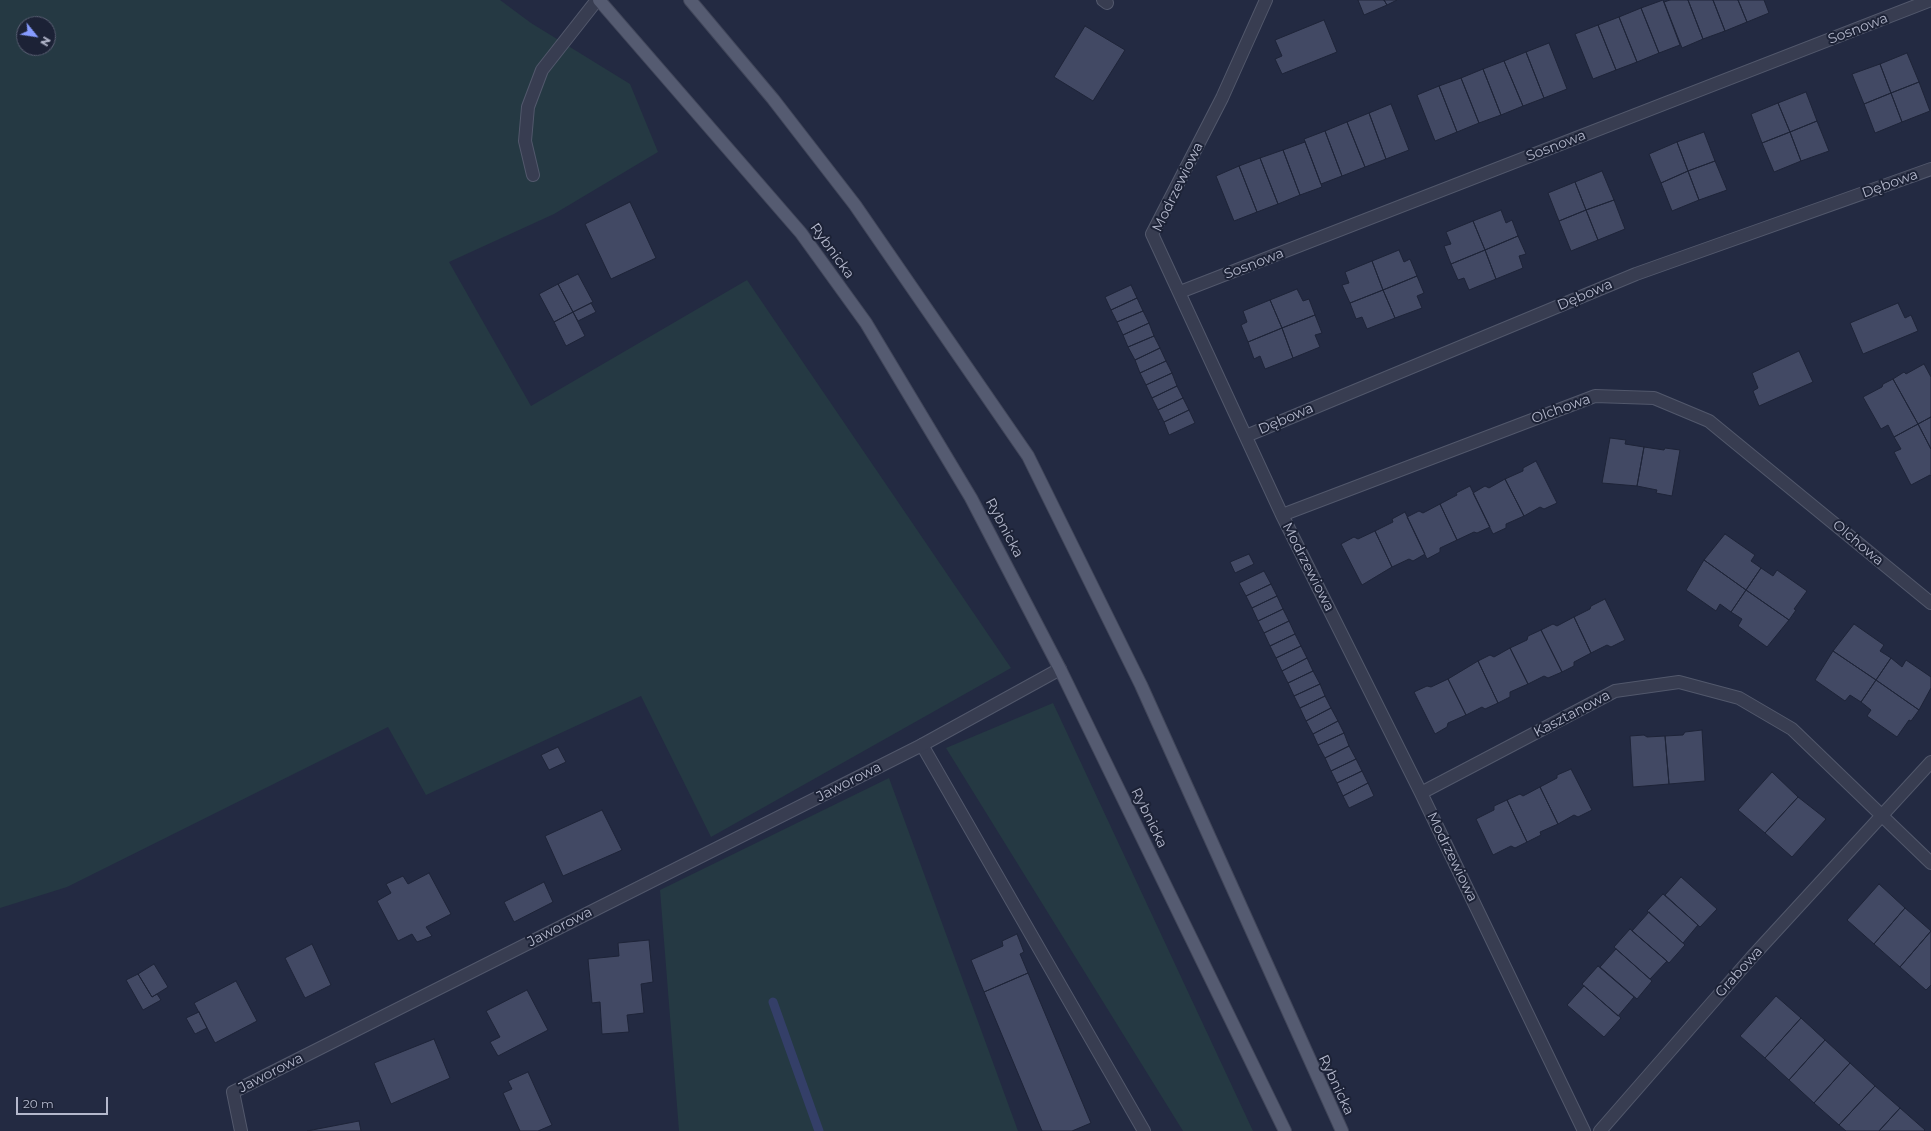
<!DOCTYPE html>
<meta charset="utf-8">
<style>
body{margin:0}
#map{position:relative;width:1931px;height:1131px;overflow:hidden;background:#232a42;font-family:Montserrat,sans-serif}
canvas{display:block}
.north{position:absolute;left:16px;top:16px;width:40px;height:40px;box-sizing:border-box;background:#1c2236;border:1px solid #595e72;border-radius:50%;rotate:120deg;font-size:11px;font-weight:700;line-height:16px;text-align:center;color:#b4b8cc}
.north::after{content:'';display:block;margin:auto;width:14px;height:18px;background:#869bff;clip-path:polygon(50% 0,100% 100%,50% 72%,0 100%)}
.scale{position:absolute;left:16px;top:1097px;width:92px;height:18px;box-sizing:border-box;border:2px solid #b4b8cc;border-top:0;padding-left:5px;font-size:12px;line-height:14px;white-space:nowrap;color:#b4b8cc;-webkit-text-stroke:3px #1c2236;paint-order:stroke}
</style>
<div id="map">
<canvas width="1931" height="1131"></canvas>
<div class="north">N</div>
<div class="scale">20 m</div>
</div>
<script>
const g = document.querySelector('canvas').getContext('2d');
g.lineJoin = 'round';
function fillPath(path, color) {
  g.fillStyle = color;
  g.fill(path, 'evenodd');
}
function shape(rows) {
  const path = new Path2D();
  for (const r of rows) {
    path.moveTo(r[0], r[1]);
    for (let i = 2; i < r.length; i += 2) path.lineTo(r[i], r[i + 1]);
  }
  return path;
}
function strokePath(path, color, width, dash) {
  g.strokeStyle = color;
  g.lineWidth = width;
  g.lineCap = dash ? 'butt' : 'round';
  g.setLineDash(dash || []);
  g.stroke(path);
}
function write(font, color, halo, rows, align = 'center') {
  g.font = font + ' Montserrat,sans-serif';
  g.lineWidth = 4;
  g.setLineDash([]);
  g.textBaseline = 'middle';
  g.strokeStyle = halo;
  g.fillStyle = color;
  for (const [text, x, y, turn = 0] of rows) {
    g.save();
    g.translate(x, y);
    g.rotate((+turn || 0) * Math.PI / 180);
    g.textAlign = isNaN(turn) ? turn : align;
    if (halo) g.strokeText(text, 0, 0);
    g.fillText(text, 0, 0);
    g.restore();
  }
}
fillPath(shape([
 [0,0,500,0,531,23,630,84,658,152,554,214,449,262,531,406,747,280,1011,668,711,837,641,696,426,795,388,727,67,887,0,908],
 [24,24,48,24,48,48,24,48],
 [1053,703,1253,1131,1183,1131,946,748],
 [889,778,1018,1131,679,1131,660,890]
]), '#253943');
strokePath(shape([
 [773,1002,819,1131]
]), '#343f68', 9);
const building = shape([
 [1358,0,1384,0,1387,5,1364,15,1358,0],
 [1384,0,1397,0,1387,5,1384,0],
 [1663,0,1680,45,1659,53,1641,8,1663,0],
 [1670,0,1688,0,1703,39,1682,48,1664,2,1670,0],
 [1688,0,1713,0,1725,31,1703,39,1688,0],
 [1713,0,1738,0,1747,22,1725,31,1713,0],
 [1738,0,1764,0,1769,13,1747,22,1738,0],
 [1641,8,1659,53,1637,62,1619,17,1641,8],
 [1619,17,1637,62,1616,70,1598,25,1619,17],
 [1324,20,1337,52,1282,74,1275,59,1282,56,1275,40,1324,20],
 [1598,25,1616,70,1593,79,1575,34,1598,25],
 [1085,26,1125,50,1093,101,1054,77,1085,26],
 [1549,43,1567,89,1544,98,1526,52,1549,43],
 [1526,52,1544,98,1523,106,1504,61,1526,52],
 [1907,53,1919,82,1891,93,1880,64,1907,53],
 [1504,61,1523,106,1501,115,1483,69,1504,61],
 [1880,64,1891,93,1864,104,1852,74,1880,64],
 [1483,69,1501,115,1479,123,1461,78,1483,69],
 [1461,78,1479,123,1457,132,1439,86,1461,78],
 [1919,82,1930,111,1902,122,1891,93,1919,82],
 [1439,86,1457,132,1435,141,1417,95,1439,86],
 [1806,92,1817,121,1790,132,1778,103,1806,92],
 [1891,93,1902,122,1875,133,1864,104,1891,93],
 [1778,103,1790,132,1762,143,1751,114,1778,103],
 [1391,104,1409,150,1386,159,1369,113,1391,104],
 [1369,113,1386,159,1365,167,1347,122,1369,113],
 [1817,121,1829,151,1801,161,1790,132,1817,121],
 [1347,122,1365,167,1342,176,1325,131,1347,122],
 [1325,131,1342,176,1321,184,1304,139,1325,131],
 [1704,132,1715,161,1688,171,1677,142,1704,132],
 [1790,132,1801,161,1774,172,1762,143,1790,132],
 [1305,142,1322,187,1300,195,1283,150,1305,142],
 [1677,142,1688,171,1661,183,1649,154,1677,142],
 [1283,150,1300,195,1278,204,1260,158,1283,150],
 [1260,158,1278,204,1257,212,1239,166,1260,158],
 [1715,161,1727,190,1699,200,1688,171,1715,161],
 [1239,166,1257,212,1234,221,1216,176,1239,166],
 [1602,171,1614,200,1586,210,1575,182,1602,171],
 [1688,171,1699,200,1672,211,1661,183,1688,171],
 [1575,182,1586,210,1559,221,1548,193,1575,182],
 [1614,200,1625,229,1598,240,1586,210,1614,200],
 [630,202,656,258,611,279,585,224,630,202],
 [1501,210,1506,223,1512,220,1518,236,1485,250,1473,221,1501,210],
 [1586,210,1598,240,1571,251,1559,221,1586,210],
 [1473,221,1485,250,1451,264,1444,246,1451,244,1446,232,1473,221],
 [1518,236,1526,254,1519,256,1523,268,1496,279,1485,250,1518,236],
 [1399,250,1404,262,1410,259,1417,276,1383,290,1372,261,1399,250],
 [1485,250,1496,279,1469,290,1464,278,1458,280,1451,264,1485,250],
 [1372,261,1383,290,1350,303,1342,285,1349,283,1345,272,1372,261],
 [578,274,593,302,573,312,558,284,578,274],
 [1417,276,1424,293,1417,296,1422,308,1395,318,1383,290,1417,276],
 [558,284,573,312,554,322,539,294,558,284],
 [1131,285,1137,298,1111,310,1105,297,1131,285],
 [1297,289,1303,301,1309,299,1315,315,1282,328,1270,300,1297,289],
 [1383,290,1395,318,1367,329,1362,317,1356,319,1350,303,1383,290],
 [1137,298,1143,311,1117,322,1111,310,1137,298],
 [1270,300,1282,328,1248,342,1241,325,1247,322,1243,311,1270,300],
 [591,303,596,312,578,321,573,312,591,303],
 [1898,303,1905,318,1911,315,1918,331,1863,354,1850,323,1898,303],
 [1143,311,1149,323,1123,335,1117,322,1143,311],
 [573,312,585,336,566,346,554,322,573,312],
 [1315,315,1322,333,1315,335,1320,347,1293,358,1282,328,1315,315],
 [1149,323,1154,336,1128,347,1123,335,1149,323],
 [1282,328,1293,358,1265,369,1260,356,1254,359,1248,342,1282,328],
 [1154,336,1160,348,1135,360,1128,347,1154,336],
 [1160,348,1166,361,1140,373,1135,360,1160,348],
 [1799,351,1813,382,1759,406,1753,391,1758,388,1752,373,1799,351],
 [1166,361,1172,373,1146,385,1140,373,1166,361],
 [1924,364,1931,377,1931,417,1918,424,1893,379,1904,372,1906,374,1924,364],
 [1172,373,1177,386,1152,398,1146,385,1172,373],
 [1893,379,1918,424,1894,437,1888,425,1881,429,1863,397,1882,387,1883,384,1893,379],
 [1177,386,1183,398,1158,410,1152,398,1177,386],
 [1183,398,1189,410,1164,422,1158,410,1183,398],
 [1189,410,1195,423,1169,435,1164,422,1189,410],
 [1931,417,1931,449,1918,424,1931,417],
 [1918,424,1931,449,1931,476,1930,475,1911,485,1894,452,1901,449,1894,437,1918,424],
 [1610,438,1626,440,1625,444,1644,447,1637,486,1602,483,1610,438],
 [1644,447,1664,450,1665,448,1680,450,1672,496,1656,493,1657,490,1637,486,1644,447],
 [1536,461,1557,503,1544,509,1540,507,1524,516,1505,479,1523,471,1523,468,1536,461],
 [1505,479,1524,516,1506,524,1506,528,1493,534,1473,493,1485,486,1489,488,1505,479],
 [1470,486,1490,527,1477,533,1474,532,1457,540,1440,504,1457,495,1456,493,1470,486],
 [1440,504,1457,540,1440,548,1440,552,1427,559,1407,517,1419,511,1423,513,1440,504],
 [1405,512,1425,554,1413,561,1409,559,1392,567,1375,531,1393,522,1392,519,1405,512],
 [1375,531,1392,567,1362,585,1341,544,1354,537,1358,539,1375,531],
 [1725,534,1755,555,1751,561,1761,568,1746,590,1704,560,1725,534],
 [1249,554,1254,564,1235,573,1230,562,1249,554],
 [1704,560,1746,590,1731,612,1720,604,1716,611,1686,590,1704,560],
 [1761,568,1773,576,1777,570,1807,591,1794,609,1796,610,1789,620,1746,590,1761,568],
 [1264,571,1271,584,1246,596,1239,583,1264,571],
 [1271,584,1277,596,1252,608,1246,596,1271,584],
 [1746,590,1789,620,1767,647,1738,626,1742,619,1731,612,1746,590],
 [1277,596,1283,609,1258,621,1252,608,1277,596],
 [1605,599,1625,640,1611,647,1607,645,1591,653,1574,617,1590,609,1591,606,1605,599],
 [1283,609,1289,621,1264,633,1258,621,1283,609],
 [1574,617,1591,653,1574,662,1574,666,1562,672,1541,630,1553,624,1557,626,1574,617],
 [1289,621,1295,634,1270,646,1264,633,1289,621],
 [1854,624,1884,645,1880,651,1891,658,1876,680,1833,651,1854,624],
 [1541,630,1562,672,1548,678,1544,676,1528,684,1510,648,1527,640,1528,636,1541,630],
 [1295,634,1301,646,1276,658,1270,646,1295,634],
 [1301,646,1307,658,1282,671,1276,658,1301,646],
 [1510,648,1528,684,1510,692,1510,697,1498,703,1478,661,1490,655,1494,657,1510,648],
 [1833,651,1876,680,1861,702,1850,695,1845,701,1815,680,1833,651],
 [1307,658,1313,671,1288,683,1282,671,1307,658],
 [1891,658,1902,667,1906,660,1931,677,1931,688,1919,710,1876,680,1891,658],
 [1478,661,1498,703,1485,709,1482,707,1466,715,1448,679,1478,661],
 [1313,671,1320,684,1294,696,1288,683,1313,671],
 [1448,679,1466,715,1448,723,1447,727,1435,734,1414,692,1427,686,1431,687,1448,679],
 [1876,680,1919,710,1911,721,1909,720,1897,737,1867,716,1871,710,1861,702,1876,680],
 [1320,684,1325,696,1300,708,1294,696,1320,684],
 [1325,696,1331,708,1306,721,1300,708,1325,696],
 [1331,708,1338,721,1313,734,1306,721,1331,708],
 [1338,721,1344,733,1318,745,1313,734,1338,721],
 [1702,730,1705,781,1669,784,1665,736,1683,735,1685,732,1702,730],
 [1344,733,1349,746,1325,758,1318,745,1344,733],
 [1644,735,1647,737,1665,736,1669,784,1633,787,1630,736,1644,735],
 [1349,746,1356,759,1331,771,1325,758,1349,746],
 [558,747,566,762,549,770,541,755,558,747],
 [1356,759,1362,771,1337,783,1331,771,1356,759],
 [1571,769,1592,810,1578,817,1574,815,1558,824,1540,787,1557,778,1557,775,1571,769],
 [1362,771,1368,783,1343,796,1337,783,1362,771],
 [1772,772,1798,797,1765,833,1738,810,1772,772],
 [1368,783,1374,796,1349,808,1343,796,1368,783],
 [1540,787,1558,824,1540,832,1541,835,1527,842,1507,800,1520,794,1523,796,1540,787],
 [1798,797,1826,819,1792,857,1765,833,1798,797],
 [1507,800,1527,842,1515,848,1511,846,1493,855,1476,819,1494,810,1494,806,1507,800],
 [602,810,622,850,563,876,545,836,602,810],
 [429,873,451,914,426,927,432,936,417,942,412,934,398,941,377,901,391,893,386,884,403,876,408,884,429,873],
 [1681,877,1717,909,1700,927,1665,895,1681,877],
 [544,882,553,902,514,922,504,902,544,882],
 [1879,884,1905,908,1874,944,1847,920,1879,884],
 [1663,894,1698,925,1683,943,1647,911,1663,894],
 [1905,908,1931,931,1900,967,1874,944,1905,908],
 [1649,912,1685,945,1669,963,1632,931,1649,912],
 [1630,929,1667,961,1650,979,1614,947,1630,929],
 [1931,931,1931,985,1926,990,1900,967,1931,931],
 [1017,934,1024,952,1020,954,1028,973,984,992,971,960,1003,946,1002,941,1017,934],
 [649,940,653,982,641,984,644,1013,627,1015,629,1032,602,1034,600,1002,592,1003,588,959,619,956,618,943,649,940],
 [312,944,331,985,305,998,285,958,312,944],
 [1616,949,1652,981,1637,999,1600,967,1616,949],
 [154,964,168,987,152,997,138,974,154,964],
 [1598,966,1634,997,1618,1016,1582,984,1598,966],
 [1028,973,1091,1123,1072,1131,1042,1131,984,992,1028,973],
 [138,974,152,997,157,994,161,1000,143,1010,126,980,138,974],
 [236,981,257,1021,215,1043,194,1003,236,981],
 [1584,986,1621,1018,1604,1037,1567,1005,1584,986],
 [527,990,548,1030,498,1056,490,1042,500,1037,486,1011,527,990],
 [1776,996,1801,1018,1765,1058,1740,1036,1776,996],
 [199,1012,207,1028,195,1034,186,1018,199,1012],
 [1801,1018,1825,1040,1789,1080,1765,1058,1801,1018],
 [434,1039,450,1078,391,1104,374,1063,434,1039],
 [1825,1040,1850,1063,1814,1103,1789,1080,1825,1040],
 [1850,1063,1875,1086,1839,1125,1814,1103,1850,1063],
 [528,1072,552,1125,538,1131,520,1131,503,1093,512,1089,508,1081,528,1072],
 [1875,1086,1900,1108,1879,1131,1846,1131,1839,1125,1875,1086],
 [1900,1108,1925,1130,1924,1131,1879,1131,1900,1108],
 [359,1121,361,1131,307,1131,359,1121]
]);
fillPath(building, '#424964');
strokePath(building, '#1e2438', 1);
const service = shape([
 [533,175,525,141,528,107,542,70,597,0],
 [922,745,1144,1131]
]);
const minor = shape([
 [1103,0,1107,3],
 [1266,0,1222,98,1152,234,1282,515,1421,793,1584,1131],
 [1180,292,1931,0],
 [1246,436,1636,274,1931,169],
 [1282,515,1595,396,1654,398,1709,421,1931,603],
 [1421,793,1615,691,1679,682,1739,698,1792,729,1931,863],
 [241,1131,233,1092,922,745,1060,669],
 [1600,1131,1751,958,1931,762]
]);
const primary = shape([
 [599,0,801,233,866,323,971,498,1060,669,1285,1131],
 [690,0,773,99,855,205,1028,456,1141,685,1342,1131]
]);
strokePath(service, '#52586c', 14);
strokePath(minor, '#52586c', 14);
strokePath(primary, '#41465a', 14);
strokePath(service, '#383d51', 12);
strokePath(minor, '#383d51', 12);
strokePath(primary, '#555b71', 12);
write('14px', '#b4b8cc', '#1c2236', [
 ["Sosnowa",1858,29,-21],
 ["Sosnowa",1556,146,-21],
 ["Dębowa",1890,184,-20],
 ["Modrzewiowa",1178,187,-64],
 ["Rybnicka",832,251,54],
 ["Sosnowa",1254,264,-21],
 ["Dębowa",1585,295,-23],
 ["Olchowa",1561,409,-20],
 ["Dębowa",1286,419,-23],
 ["Rybnicka",1004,528,62],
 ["Olchowa",1858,543,40],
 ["Modrzewiowa",1308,567,63],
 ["Kasztanowa",1572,714,-28],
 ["Jaworowa",849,782,-27],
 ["Rybnicka",1149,818,64],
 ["Modrzewiowa",1452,857,64],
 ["Jaworowa",560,927,-27],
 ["Grabowa",1739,972,-48],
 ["Jaworowa",271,1073,-27],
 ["Rybnicka",1336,1085,65]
]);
</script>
